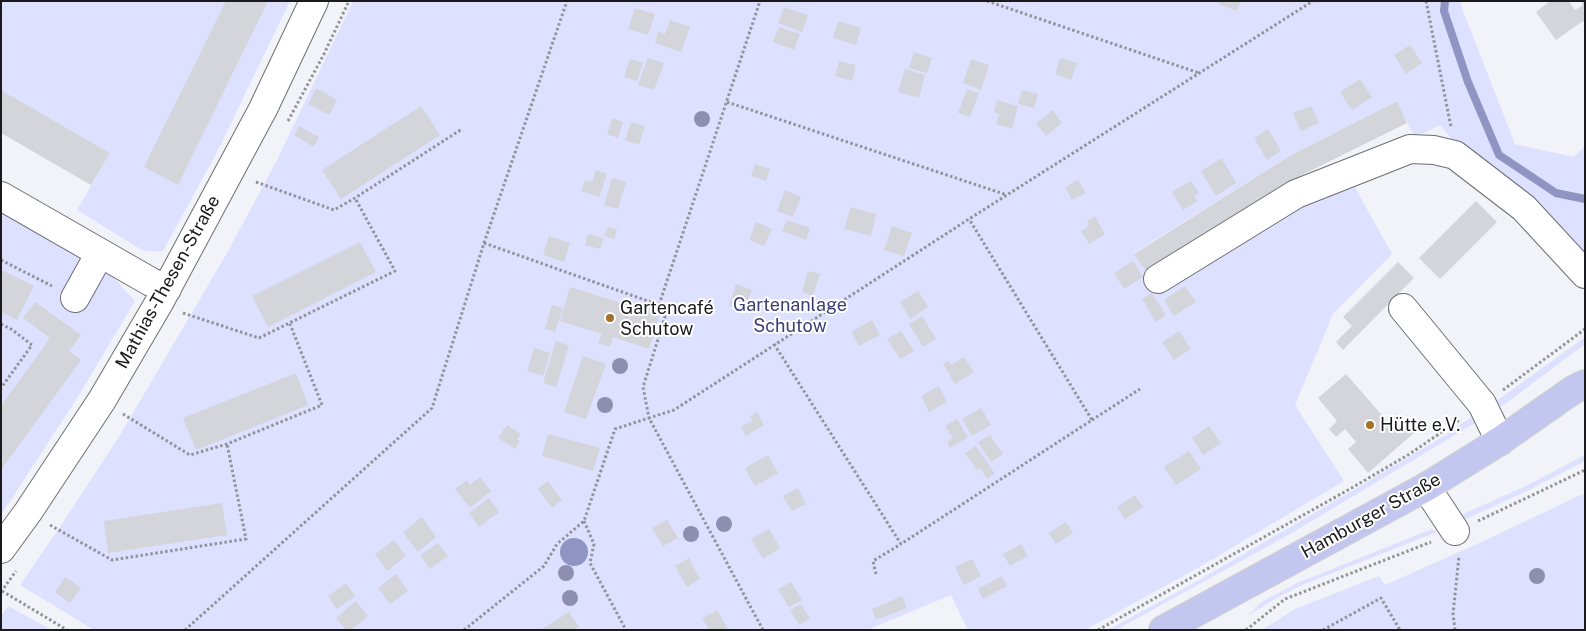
<!DOCTYPE html>
<meta charset="utf-8">
<style>
body{margin:0}
#map{position:relative;width:1586px;height:631px;overflow:hidden;background:#f2f3f8;font-family:"Public Sans",sans-serif}
canvas{display:block}
.frame{position:absolute;inset:0;border:2px solid #1a1a1c;pointer-events:none}
</style>
<div id="map">
<canvas width="1586" height="631"></canvas>
<div class="frame"></div>
</div>
<script>
const g = document.querySelector('canvas').getContext('2d');
g.lineJoin = 'round';
function fillPath(path, color) {
  g.fillStyle = color;
  g.fill(path, 'evenodd');
}
function shape(rows) {
  const path = new Path2D();
  for (const r of rows) {
    if (r.length === 3) {
      path.moveTo(r[0] + r[2], r[1]);
      path.arc(r[0], r[1], r[2], 0, 2 * Math.PI);
      continue;
    }
    path.moveTo(r[0], r[1]);
    for (let i = 2; i < r.length; i += 2) path.lineTo(r[i], r[i + 1]);
  }
  return path;
}
function strokePath(path, color, width, dash) {
  g.strokeStyle = color;
  g.lineWidth = width;
  g.lineCap = dash ? 'butt' : 'round';
  g.setLineDash(dash || []);
  g.stroke(path);
}
function write(font, color, halo, rows, align = 'center') {
  g.font = font + ' "Public Sans",sans-serif';
  g.lineWidth = 4;
  g.setLineDash([]);
  g.textBaseline = 'middle';
  g.strokeStyle = halo;
  g.fillStyle = color;
  for (const [text, x, y, turn = 0] of rows) {
    g.save();
    g.translate(x, y);
    g.rotate((+turn || 0) * Math.PI / 180);
    g.textAlign = isNaN(turn) ? turn : align;
    if (halo) g.strokeText(text, 0, 0);
    g.fillText(text, 0, 0);
    g.restore();
  }
}
fillPath(shape([
 [1,1,290,1,217,152,163,251,147,251,142,250,77,210,110,153,1,90],
 [353,1,1461,1,1461,6,1515,144,1574,157,1585,146,1585,268,1477,169,1440,125,1415,137,1396,101,1291,155,1134,253,1148,274,1300,201,1352,182,1392,254,1333,314,1295,405,1344,481,1196,569,1085,630,968,630,951,595,867,630,94,630,20,585,62,524,120,435,227,253,277,160],
 [1,213,110,274,135,301,79,395,1,515],
 [1585,337,1585,344,1517,395,1502,406,1491,405],
 [1480,411,1480,420,1292,533,1116,630,1108,630,1199,580,1352,491,1447,434],
 [1585,455,1585,461,1525,492,1459,522,1463,514,1524,487],
 [1585,493,1585,630,1262,630,1295,609,1379,576,1385,585,1475,545],
 [1432,529,1437,532,1300,586,1275,599,1246,617,1263,601,1297,583],
 [8,606,52,630,1,630,1,616]
]), '#dde0ff');
fillPath(shape([
 [574,552,14]
]), '#8f94c2');
strokePath(shape([
 [1445,1,1444,11,1468,82,1499,155,1556,193,1585,199]
]), '#8f94c2', 8);
fillPath(shape([
 [226,1,268,1,178,185,144,167],
 [1219,1,1241,1,1237,11,1218,4],
 [1550,1,1569,1,1575,10,1583,5,1581,1,1585,1,1585,23,1583,21,1556,40,1536,12],
 [784,7,808,15,802,32,778,23],
 [635,8,655,14,648,35,628,29],
 [670,20,690,27,681,52,655,43,658,31,665,34],
 [838,21,861,28,856,45,833,38],
 [779,27,800,34,794,50,773,42],
 [1410,45,1422,63,1406,74,1394,55],
 [914,52,932,58,927,73,909,68],
 [648,58,664,63,654,90,638,85],
 [1060,58,1077,63,1071,80,1055,74],
 [630,59,643,63,637,81,624,77],
 [971,59,989,65,981,90,963,83],
 [839,61,856,65,852,81,835,76],
 [905,69,925,75,919,98,898,92],
 [1360,79,1372,97,1352,110,1340,92],
 [316,88,337,100,329,115,308,104],
 [967,89,979,93,970,117,958,113],
 [1,90,110,153,91,185,1,133],
 [1022,90,1038,94,1034,108,1018,104],
 [997,100,1018,106,1012,129,996,124,999,114,994,112],
 [1397,101,1407,123,1298,177,1148,274,1134,254,1291,155],
 [421,106,440,135,341,199,322,170],
 [1311,106,1319,123,1301,131,1293,113],
 [1053,110,1062,123,1046,136,1036,123],
 [612,118,623,122,618,138,607,134],
 [631,122,645,126,639,145,625,140],
 [299,126,319,137,314,147,294,135],
 [1268,129,1281,151,1267,160,1254,138],
 [1222,158,1236,183,1216,196,1201,171],
 [755,164,770,169,766,181,751,176],
 [596,170,607,174,599,197,581,191,585,180,592,182],
 [612,178,626,182,618,209,604,205],
 [1078,180,1086,193,1072,200,1065,187],
 [1191,181,1199,193,1194,196,1198,201,1183,210,1172,192],
 [785,190,801,197,793,217,777,211],
 [1476,201,1497,222,1440,279,1419,258],
 [851,207,876,214,871,236,844,229],
 [1095,216,1105,234,1089,244,1081,231,1089,226,1087,221],
 [787,220,810,228,806,240,782,231],
 [756,222,772,229,764,246,749,240],
 [892,226,912,233,904,256,884,250],
 [608,227,617,230,614,239,604,236],
 [588,234,604,238,600,249,585,245],
 [549,236,570,243,564,262,543,255],
 [360,242,376,272,268,327,252,296],
 [1133,261,1143,277,1124,289,1114,273],
 [1398,262,1414,278,1343,350,1336,342,1352,326,1343,317],
 [1,270,34,286,17,320,1,312],
 [808,271,820,274,813,296,802,292],
 [736,284,752,290,744,311,729,306],
 [1185,286,1196,302,1174,316,1164,300],
 [570,287,660,315,649,349,613,337,610,347,598,343,602,334,560,321],
 [918,291,928,307,910,319,900,302],
 [1152,293,1166,315,1156,322,1142,299],
 [35,302,81,335,69,351,81,360,1,470,1,406,50,338,23,318],
 [552,305,563,308,555,332,545,329],
 [922,316,936,339,923,347,909,324],
 [872,320,880,335,859,346,851,332],
 [901,331,914,351,900,359,887,339],
 [1179,331,1191,349,1174,360,1162,342],
 [556,341,569,346,556,387,543,383],
 [534,348,550,353,543,376,527,371],
 [583,356,606,364,586,419,564,412],
 [964,357,974,372,955,384,943,364,948,361,951,365],
 [296,373,308,405,196,450,183,418],
 [1346,374,1388,422,1397,414,1414,433,1368,473,1348,449,1356,442,1345,429,1336,437,1329,429,1337,421,1318,398],
 [939,386,947,402,929,412,921,396],
 [981,408,991,425,972,436,962,419],
 [757,412,764,425,746,436,741,427,752,421,750,416],
 [957,419,968,437,950,448,947,442,953,438,945,426],
 [507,425,521,434,517,439,520,441,515,449,498,438],
 [1209,426,1221,443,1203,455,1192,438],
 [548,434,600,448,593,471,542,456],
 [990,435,1003,454,991,462,978,442],
 [976,446,995,474,987,479,980,468,977,470,965,453],
 [1189,451,1201,469,1176,485,1164,467],
 [768,455,778,473,755,486,745,468],
 [480,477,491,491,470,508,455,489,467,480,470,485],
 [548,481,562,500,552,508,538,489],
 [798,488,806,504,792,511,783,496],
 [1135,495,1143,507,1125,519,1117,507],
 [489,498,499,512,479,527,469,513],
 [222,503,227,535,108,553,104,521],
 [422,517,436,537,418,552,403,532],
 [667,520,678,538,663,546,652,528],
 [1066,522,1073,533,1056,544,1049,533],
 [769,529,780,548,763,559,751,539],
 [394,540,406,556,387,571,375,554],
 [438,543,448,556,430,569,420,555],
 [1021,544,1028,556,1010,566,1003,554],
 [689,558,700,579,687,587,675,566],
 [972,559,981,576,964,585,955,567],
 [396,574,408,591,390,604,378,588],
 [1002,576,1007,586,983,599,978,589],
 [65,577,81,588,70,603,55,592],
 [791,582,802,600,789,607,778,589],
 [346,583,355,596,337,609,328,596],
 [902,596,907,608,876,620,872,609],
 [356,601,368,616,351,630,346,630,336,618],
 [801,604,810,619,799,625,790,610],
 [717,610,728,630,709,630,702,618],
 [569,612,579,627,574,630,543,630,542,629]
]), '#d4d5da');
const minor = shape([
 [1,196,151,282,167,289],
 [1158,279,1296,194,1410,149,1434,150,1455,155,1524,208,1585,274],
 [75,298,100,253],
 [1403,308,1482,404,1500,441],
 [1426,487,1455,531],
 [1,549,28,512,102,400,160,301,263,109,314,1]
]);
const major = shape([
 [1163,630,1426,487,1500,441,1573,390,1585,384]
]);
strokePath(minor, '#6e6e73', 30);
strokePath(major, '#d1d1d2', 30);
strokePath(shape([
 [987,1,1199,73],
 [1426,1,1451,127],
 [727,102,1007,195],
 [288,121,324,54,349,1],
 [256,182,334,210,355,198,462,129],
 [484,243,659,305],
 [1,260,52,286],
 [183,313,259,338,395,271,355,198],
 [1,324,11,329,32,345,1,388],
 [774,344,901,544,1092,420,969,219],
 [1503,390,1585,329],
 [123,414,190,455,227,444,322,405,290,324],
 [1092,420,1140,389],
 [584,521,594,544,590,563,626,630],
 [1478,521,1585,470],
 [50,525,112,560,246,539,227,444],
 [876,574,873,561,901,544],
 [2,591,67,630],
 [1,592,16,571],
 [185,630,432,408,484,243,567,1],
 [464,630,544,566,557,544,584,521,615,429,649,418,643,387,665,317,659,305,760,1],
 [763,630,649,418,674,410,969,219,1313,1],
 [1098,630,1348,490,1408,455,1461,419],
 [1246,630,1285,599,1431,542],
 [1323,630,1381,598,1400,630],
 [1455,630,1453,614,1459,556]
]), '#929397', 3, [2.5, 2.5]);
strokePath(minor, '#fff', 28);
strokePath(major, '#c3c6ee', 28);
g.fillStyle = '#8e8eb1';
for (const [x, y] of [
 [702,119],
 [620,366],
 [605,405],
 [724,524],
 [691,534],
 [566,573],
 [1537,576],
 [570,598]
]) {
  g.beginPath();
  g.arc(x, y, 8, 0, 2 * Math.PI);
  g.fill();
}
for (const [x, y, r, color] of [
 [610,318,5,"#a5702a"],
 [1370,425,5,"#a5702a"]
]) {
  const dot = new Path2D();
  dot.arc(x, y, r, 0, 2 * Math.PI);
  g.fillStyle = color;
  g.fill(dot);
  strokePath(dot, '#fff', 2);
}
write('18px', '#1a1a1c', '#fff', [
 ["Mathias-Thesen-Straße",168,282,-61],
 ["Hamburger Straße",1371,516,-29]
]);
write('18px', '#3c3c77', '#fff', [
 ["Gartenanlage",790,305],
 ["Schutow",790,326]
]);
write('18px', '#1a1a1c', '#fff', [
 ["Gartencafé",620,308],
 ["Schutow",620,329],
 ["Hütte e.V.",1380,425]
], 'left');
</script>
